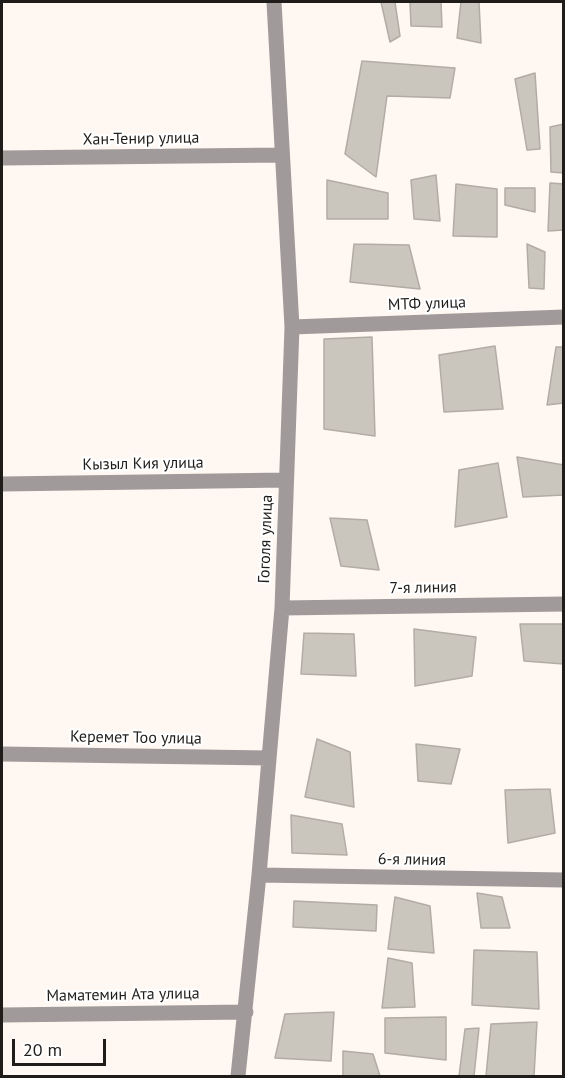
<!DOCTYPE html>
<meta charset="utf-8">
<style>
body{margin:0}
#map{position:relative;width:565px;height:1078px;overflow:hidden;background:#fef7f2;font-family:"PT Sans",sans-serif}
canvas{display:block}
.frame{position:absolute;inset:0;border:3px solid #1f1c1a;pointer-events:none}
.scale{position:absolute;left:12px;top:1039px;width:94px;height:27px;box-sizing:border-box;border:3px solid #1f1c1a;border-top:0;padding-left:8px;font-size:18px;line-height:21px;white-space:nowrap;color:#1f1c1a;-webkit-text-stroke:4px #fff;paint-order:stroke}
</style>
<div id="map">
<canvas width="565" height="1078"></canvas>
<div class="frame"></div>
<div class="scale">20 m</div>
</div>
<script>
const g = document.querySelector('canvas').getContext('2d');
g.lineJoin = 'round';
function fillPath(path, color) {
  g.fillStyle = color;
  g.fill(path, 'evenodd');
}
function shape(rows) {
  const path = new Path2D();
  for (const r of rows) {
    path.moveTo(r[0], r[1]);
    for (let i = 2; i < r.length; i += 2) path.lineTo(r[i], r[i + 1]);
  }
  return path;
}
function strokePath(path, color, width, dash) {
  g.strokeStyle = color;
  g.lineWidth = width;
  g.lineCap = dash ? 'butt' : 'round';
  g.setLineDash(dash || []);
  g.stroke(path);
}
function write(font, color, halo, rows, align = 'center') {
  g.font = font + ' "PT Sans",sans-serif';
  g.lineWidth = 4.5;
  g.setLineDash([]);
  g.textBaseline = 'middle';
  g.strokeStyle = halo;
  g.fillStyle = color;
  for (const [text, x, y, turn = 0] of rows) {
    g.save();
    g.translate(x, y);
    g.rotate((+turn || 0) * Math.PI / 180);
    g.textAlign = isNaN(turn) ? turn : align;
    if (halo) g.strokeText(text, 0, 0);
    g.fillText(text, 0, 0);
    g.restore();
  }
}
const building = shape([
 [381,2,395,2,400,36,390,42,381,2],
 [410,2,441,2,442,27,411,26,410,2],
 [461,2,479,2,481,43,457,38,461,2],
 [362,61,455,68,450,98,387,96,376,177,345,154,362,61],
 [535,73,540,149,527,150,515,79,535,73],
 [564,124,564,173,551,172,550,127,564,124],
 [436,175,440,221,414,219,411,180,436,175],
 [327,180,388,193,388,219,327,219,327,180],
 [550,183,564,184,564,230,548,231,550,183],
 [456,184,497,189,497,237,453,236,456,184],
 [505,188,535,188,535,212,505,205,505,188],
 [354,244,409,245,420,289,350,282,354,244],
 [527,244,545,252,544,289,529,288,527,244],
 [372,337,375,436,324,429,324,339,372,337],
 [495,346,503,409,444,412,439,355,495,346],
 [556,347,564,347,564,403,547,405,556,347],
 [517,457,564,465,564,495,523,497,517,457],
 [498,463,507,517,455,527,459,470,498,463],
 [330,518,367,520,379,570,341,566,330,518],
 [520,624,564,624,564,664,524,661,520,624],
 [414,629,476,637,472,676,415,686,414,629],
 [304,633,354,634,356,676,301,674,304,633],
 [317,739,350,752,354,807,305,797,317,739],
 [416,744,460,749,451,784,418,781,416,744],
 [550,789,555,833,508,843,505,790,550,789],
 [291,815,342,824,347,855,292,853,291,815],
 [477,893,502,897,510,928,481,928,477,893],
 [395,897,430,906,434,953,388,949,395,897],
 [294,901,377,905,376,931,293,927,294,901],
 [474,950,537,952,539,1009,472,1005,474,950],
 [388,958,412,963,415,1007,382,1008,388,958],
 [334,1012,331,1061,275,1058,285,1014,334,1012],
 [446,1017,446,1060,385,1053,385,1018,446,1017],
 [537,1022,534,1076,486,1076,491,1024,537,1022],
 [479,1028,474,1076,459,1076,465,1029,479,1028],
 [343,1051,373,1054,380,1076,343,1076,343,1051]
]);
fillPath(building, '#cac5bd');
strokePath(building, '#b1aca4', 1.5);
strokePath(shape([
 [2,158,281,155],
 [292,327,564,317],
 [2,484,286,480],
 [282,608,564,604],
 [2,754,269,758],
 [259,875,564,880],
 [2,1015,246,1012],
 [238,1076,259,875,282,608,292,327,274,2]
]), '#a09b9a', 15);
write('16px', '#1f1c1a', '#fff', [
 ["Хан-Тенир улица",141,139,-1],
 ["МТФ улица",427,304,-2],
 ["Кызыл Кия улица",143,464,-1],
 ["Гоголя улица",266,539,-88],
 ["7-я линия",423,588,-1],
 ["Керемет Тоо улица",136,738,1],
 ["6-я линия",412,860,1],
 ["Маматемин Ата улица",123,995,-1]
]);
</script>
